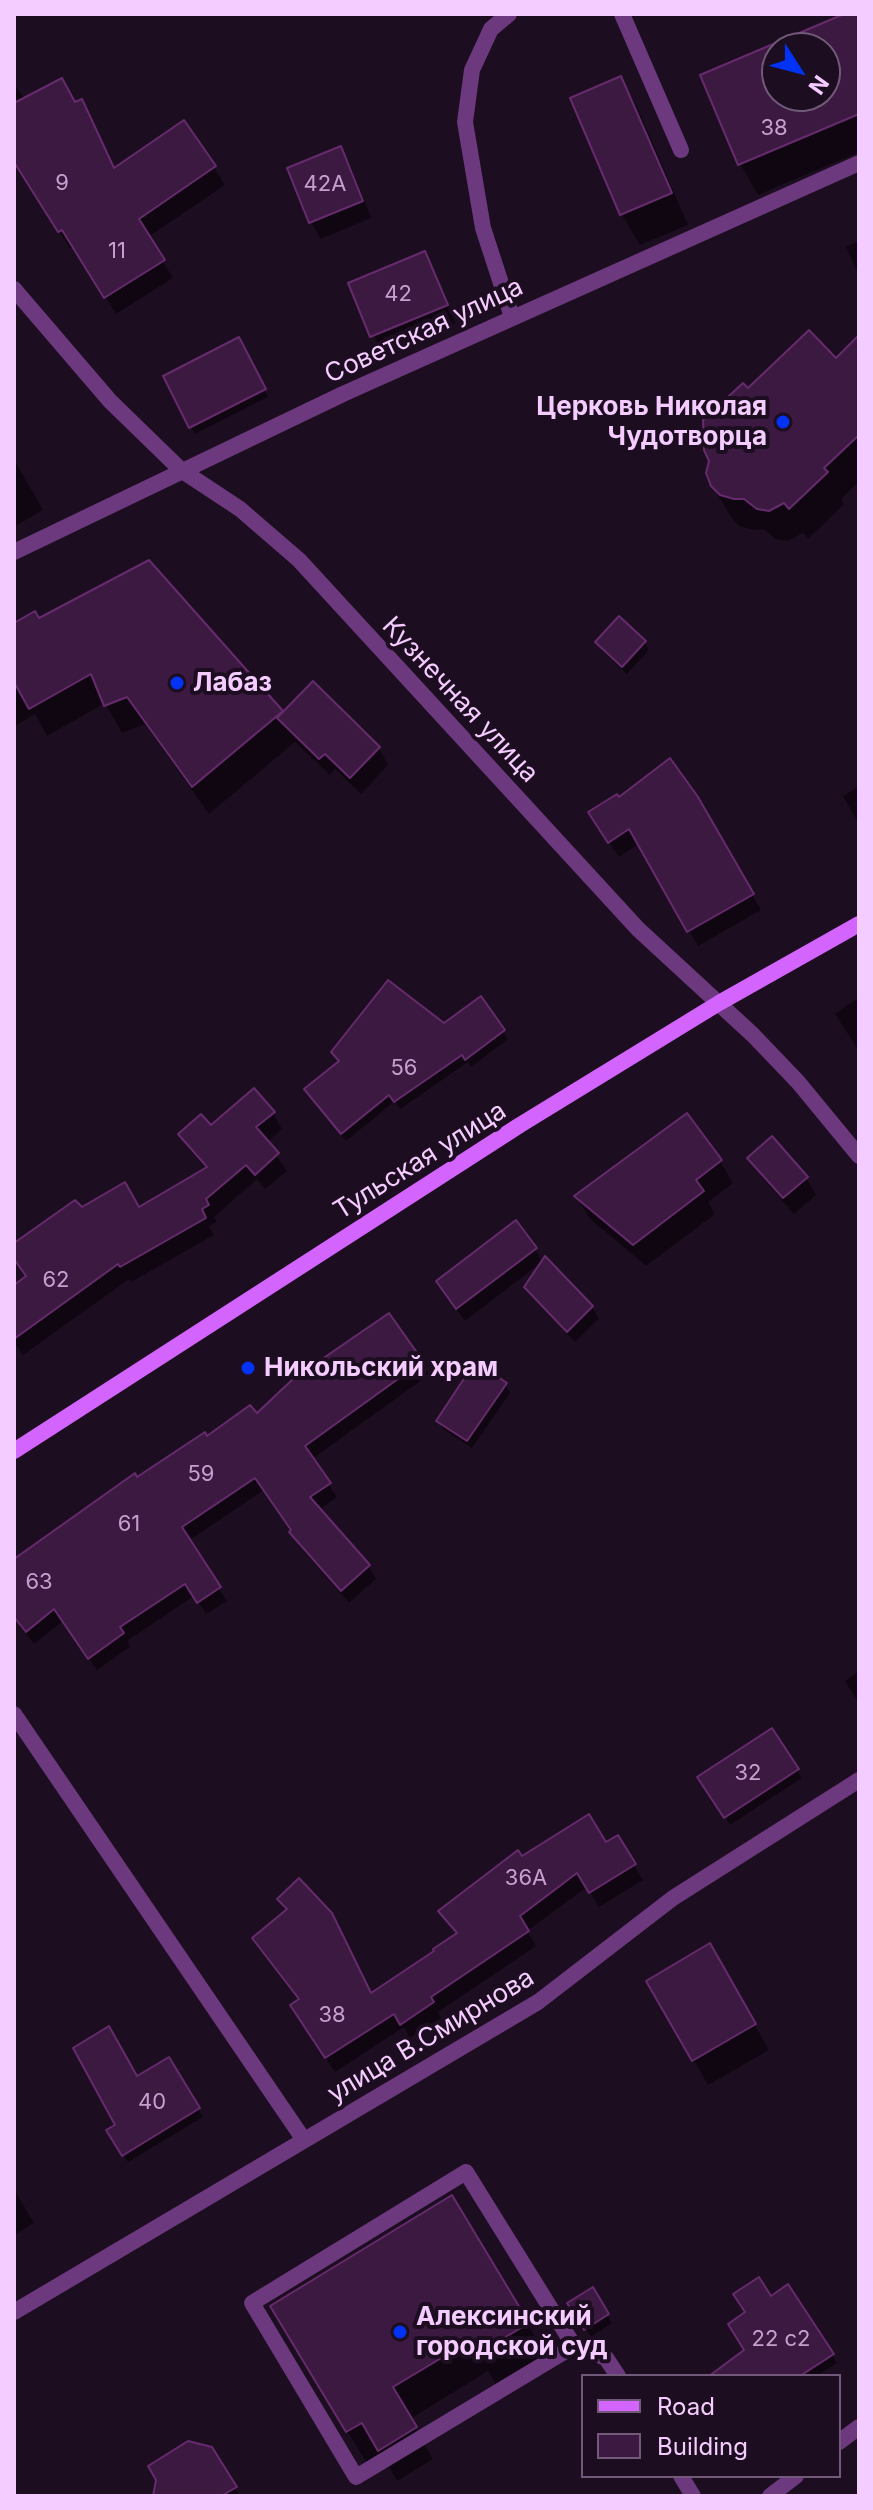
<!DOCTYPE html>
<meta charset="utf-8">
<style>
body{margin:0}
#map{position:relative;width:873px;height:2510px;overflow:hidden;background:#1d0d20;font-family:Inter,sans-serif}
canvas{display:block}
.frame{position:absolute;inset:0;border:16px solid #f5ccff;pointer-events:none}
.legend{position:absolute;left:581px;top:2374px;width:260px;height:104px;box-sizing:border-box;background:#1d0d20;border:2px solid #735979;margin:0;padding:10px 14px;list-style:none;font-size:24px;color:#f5ccff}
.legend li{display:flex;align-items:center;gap:16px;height:40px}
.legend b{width:40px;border:2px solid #735979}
.north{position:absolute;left:761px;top:32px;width:80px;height:80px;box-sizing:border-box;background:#1d0d20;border:2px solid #735979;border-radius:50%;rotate:126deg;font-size:22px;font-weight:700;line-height:32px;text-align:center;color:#f5ccff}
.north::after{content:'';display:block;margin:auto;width:28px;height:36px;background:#0233f4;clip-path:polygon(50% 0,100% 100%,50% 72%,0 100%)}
</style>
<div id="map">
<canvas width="873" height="2510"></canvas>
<div class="frame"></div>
<ul class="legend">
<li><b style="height:10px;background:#d364fe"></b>Road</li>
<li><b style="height:22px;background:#3c1940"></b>Building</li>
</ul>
<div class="north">N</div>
</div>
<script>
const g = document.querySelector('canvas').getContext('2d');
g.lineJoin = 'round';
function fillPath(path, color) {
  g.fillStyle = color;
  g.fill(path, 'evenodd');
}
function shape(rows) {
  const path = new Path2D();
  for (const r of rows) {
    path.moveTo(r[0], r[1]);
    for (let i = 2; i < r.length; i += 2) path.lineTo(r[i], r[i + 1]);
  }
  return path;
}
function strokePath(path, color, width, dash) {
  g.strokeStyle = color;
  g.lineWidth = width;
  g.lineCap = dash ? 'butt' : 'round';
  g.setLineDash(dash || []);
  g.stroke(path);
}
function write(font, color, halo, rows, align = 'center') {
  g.font = font + ' Inter,sans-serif';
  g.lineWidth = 8;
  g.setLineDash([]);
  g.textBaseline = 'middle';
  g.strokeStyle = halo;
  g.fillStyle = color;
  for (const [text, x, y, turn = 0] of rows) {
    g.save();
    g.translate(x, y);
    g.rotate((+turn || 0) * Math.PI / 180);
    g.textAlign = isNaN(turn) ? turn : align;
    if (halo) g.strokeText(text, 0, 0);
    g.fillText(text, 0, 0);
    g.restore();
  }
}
fillPath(shape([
 [849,14,859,14,859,152,758,195,740,164,702,76],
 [777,48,825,48,825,96,777,96],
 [620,78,638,109,688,225,640,245,622,215,573,99],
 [14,84,25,100,75,104,91,119,115,170,184,122,225,185,148,237,173,278,116,314,74,247,70,249,14,159],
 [340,148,350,165,371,218,321,239,311,222],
 [859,241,859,276,846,247],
 [424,253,456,323,382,353,351,284],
 [238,339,268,397,195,434,191,427],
 [859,345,859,482,841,499,844,504,808,539,803,533,787,541,776,539,763,529,753,530,739,526,731,517,712,485,748,390,836,360],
 [14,459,43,510,14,527],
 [38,621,283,715,379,748,388,765,361,794,335,769,330,775,295,742,209,814,145,724,122,733,105,703,47,736,35,714,14,727,14,625],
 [597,642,644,642,649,650,627,674,602,651],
 [859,786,859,824,843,796],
 [697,798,761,910,698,946,639,844,619,857,600,829,618,799],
 [859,997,859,1051,835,1014],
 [480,999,508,1039,471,1067,468,1062,400,1109,395,1101,346,1141,312,1098,340,1063,334,1053,443,1026],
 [273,1113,282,1129,267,1142,287,1171,265,1189,257,1179,214,1217,217,1222,209,1226,214,1235,131,1282,129,1279,23,1355,14,1342,14,1288,28,1278,14,1258,14,1245,81,1210,138,1209,207,1170,190,1150,180,1134],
 [750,1158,806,1178,816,1195,794,1214,760,1175],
 [720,1161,733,1183,708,1202,715,1214,646,1266,589,1218,577,1197],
 [535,1249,542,1262,465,1321,446,1295],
 [545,1260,592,1307,599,1319,575,1342,534,1299,527,1287],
 [421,1362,429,1375,312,1459,337,1497,319,1510,368,1566,376,1579,349,1603,299,1546,293,1531,264,1490,188,1541,227,1601,206,1614,194,1596,127,1641,130,1647,97,1670,63,1621,34,1644,14,1618,14,1561,135,1476,137,1479,207,1439,256,1416],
 [505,1384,510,1393,472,1448,443,1429,438,1421],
 [859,1671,859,1704,845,1681],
 [772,1731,802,1778,730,1825,700,1778],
 [617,1838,643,1880,599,1907,587,1887,527,1931,536,1946,438,2012,441,2018,410,2038,404,2027,335,2072,301,2020,300,2001,254,1939,286,1912,279,1899,372,1995,457,1935,441,1911,522,1859,606,1845],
 [710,1946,769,2050,708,2085,649,1981],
 [169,2059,203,2117,128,2162,109,2131,118,2125,137,2079],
 [14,2189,34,2223,14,2235],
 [452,2198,546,2355,496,2385,488,2371,410,2419,433,2459,397,2481,381,2453,366,2462,290,2337],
 [592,2290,612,2323,591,2337,570,2303],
 [747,2351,832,2355,837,2363,816,2376,716,2376],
 [211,2449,240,2496,162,2496]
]), '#0007');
const building = shape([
 [844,14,859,14,859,114,738,165,700,75,844,14],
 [777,48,825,48,825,96,777,96,777,48],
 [621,76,672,193,620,215,570,98,621,76],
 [62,78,75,102,82,99,114,168,184,120,216,166,139,219,165,260,104,298,62,230,58,232,14,162,14,103,62,78],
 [341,146,363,201,309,223,287,168,341,146],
 [425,251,448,305,370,337,348,283,425,251],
 [809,330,836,358,859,335,859,435,824,468,828,472,789,509,784,503,769,511,757,509,744,499,734,499,720,495,711,486,706,473,709,461,704,450,703,420,743,383,748,388,809,330],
 [239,337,266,389,189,428,163,376,239,337],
 [149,560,283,711,192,787,127,697,104,706,91,674,29,709,14,682,14,623,35,611,39,618,149,560],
 [619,616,646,641,622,667,595,642,619,616],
 [313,681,380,747,350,778,325,754,319,759,277,718,313,681],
 [670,758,698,797,754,894,687,932,629,829,608,843,588,812,617,794,619,797,670,758],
 [388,980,444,1023,481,996,505,1030,465,1060,462,1055,394,1102,389,1095,341,1134,304,1089,339,1061,331,1052,388,980],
 [254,1088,275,1112,256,1127,279,1153,255,1175,246,1165,206,1199,209,1205,202,1209,206,1218,120,1267,118,1264,14,1339,14,1285,26,1276,14,1259,14,1243,75,1200,82,1207,125,1182,139,1207,207,1167,178,1134,201,1114,211,1125,254,1088],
 [687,1113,722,1160,696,1180,704,1191,633,1245,574,1196,687,1113],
 [772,1136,808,1177,783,1198,747,1158,772,1136],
 [516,1220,537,1248,456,1309,436,1281,516,1220],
 [545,1256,593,1306,567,1332,524,1287,545,1256],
 [389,1313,423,1361,305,1446,331,1483,310,1497,370,1565,341,1591,289,1532,291,1530,255,1478,182,1527,221,1587,197,1603,185,1584,120,1627,124,1633,88,1659,54,1609,26,1632,14,1617,14,1559,135,1473,137,1477,205,1432,207,1436,250,1405,257,1413,293,1379,389,1313],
 [475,1362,507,1383,467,1441,436,1421,475,1362],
 [772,1728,799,1769,724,1818,697,1777,772,1728],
 [589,1814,606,1842,618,1835,636,1864,589,1893,577,1873,520,1916,529,1931,431,1997,434,2002,400,2025,394,2014,325,2058,290,2005,299,1999,252,1938,287,1909,277,1899,299,1878,332,1913,371,1993,434,1951,433,1949,457,1933,438,1911,518,1850,522,1856,589,1814],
 [710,1943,756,2024,692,2061,646,1981,710,1943],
 [109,2026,137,2076,169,2057,200,2108,122,2156,106,2130,115,2125,73,2048,109,2026],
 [452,2195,529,2323,476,2355,468,2342,393,2387,417,2427,378,2451,362,2423,346,2432,270,2306,452,2195],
 [759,2277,771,2296,788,2284,834,2354,800,2376,709,2376,744,2350,728,2324,745,2312,733,2294,759,2277],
 [593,2287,609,2314,584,2330,567,2303,593,2287],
 [188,2441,212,2447,237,2487,221,2496,153,2496,156,2480,148,2466,188,2441]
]);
fillPath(building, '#3c1940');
strokePath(building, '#652b6c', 2);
strokePath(shape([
 [509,14,491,29,472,70,465,122,483,228,512,317],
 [622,14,681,150],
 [574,2346,356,2477,252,2303,466,2172,574,2346,606,2358,618,2376],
 [681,2476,693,2496]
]), '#6c387e', 16);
strokePath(shape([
 [14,289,110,401,181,470,240,509,299,560,638,929,753,1035,798,1082,859,1156],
 [14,552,343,394,859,163],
 [14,1714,304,2140],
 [14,2312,538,2002,673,1898,859,1780],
 [839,2442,859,2427],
 [770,2496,796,2476]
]), '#6c387e', 16);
strokePath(shape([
 [14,1451,520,1125,719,1003,859,924]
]), '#d364fe', 16);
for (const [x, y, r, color] of [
 [783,422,8,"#0233f4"],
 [177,683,8,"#0233f4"],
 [248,1368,8,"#0233f4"],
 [400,2332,8,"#0233f4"]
]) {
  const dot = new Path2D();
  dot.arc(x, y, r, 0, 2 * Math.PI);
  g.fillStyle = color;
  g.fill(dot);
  strokePath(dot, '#1d0d20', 3);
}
write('22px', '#c79fcf', null, [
 ["38",774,128],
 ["9",62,183],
 ["42А",325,184],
 ["11",117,251],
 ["42",398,294],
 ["56",404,1068],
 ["62",56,1280],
 ["59",201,1474],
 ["61",129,1524],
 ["63",39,1582],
 ["32",748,1773],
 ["36А",526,1878],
 ["38",332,2015],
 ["40",152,2102],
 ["22 с2",781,2339]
]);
write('26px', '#f5ccff', '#1d0d20', [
 ["Советская улица",424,331,-25],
 ["Кузнечная улица",460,700,47],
 ["Тульская улица",420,1161,-32],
 ["улица В.Смирнова",431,2036,-31]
]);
write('bold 26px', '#f5ccff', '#1d0d20', [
 ["Церковь Николая",767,407,"right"],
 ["Чудотворца",767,437,"right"],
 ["Лабаз",193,683],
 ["Никольский храм",264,1368],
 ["Алексинский",416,2317],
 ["городской суд",416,2347]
], 'left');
</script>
